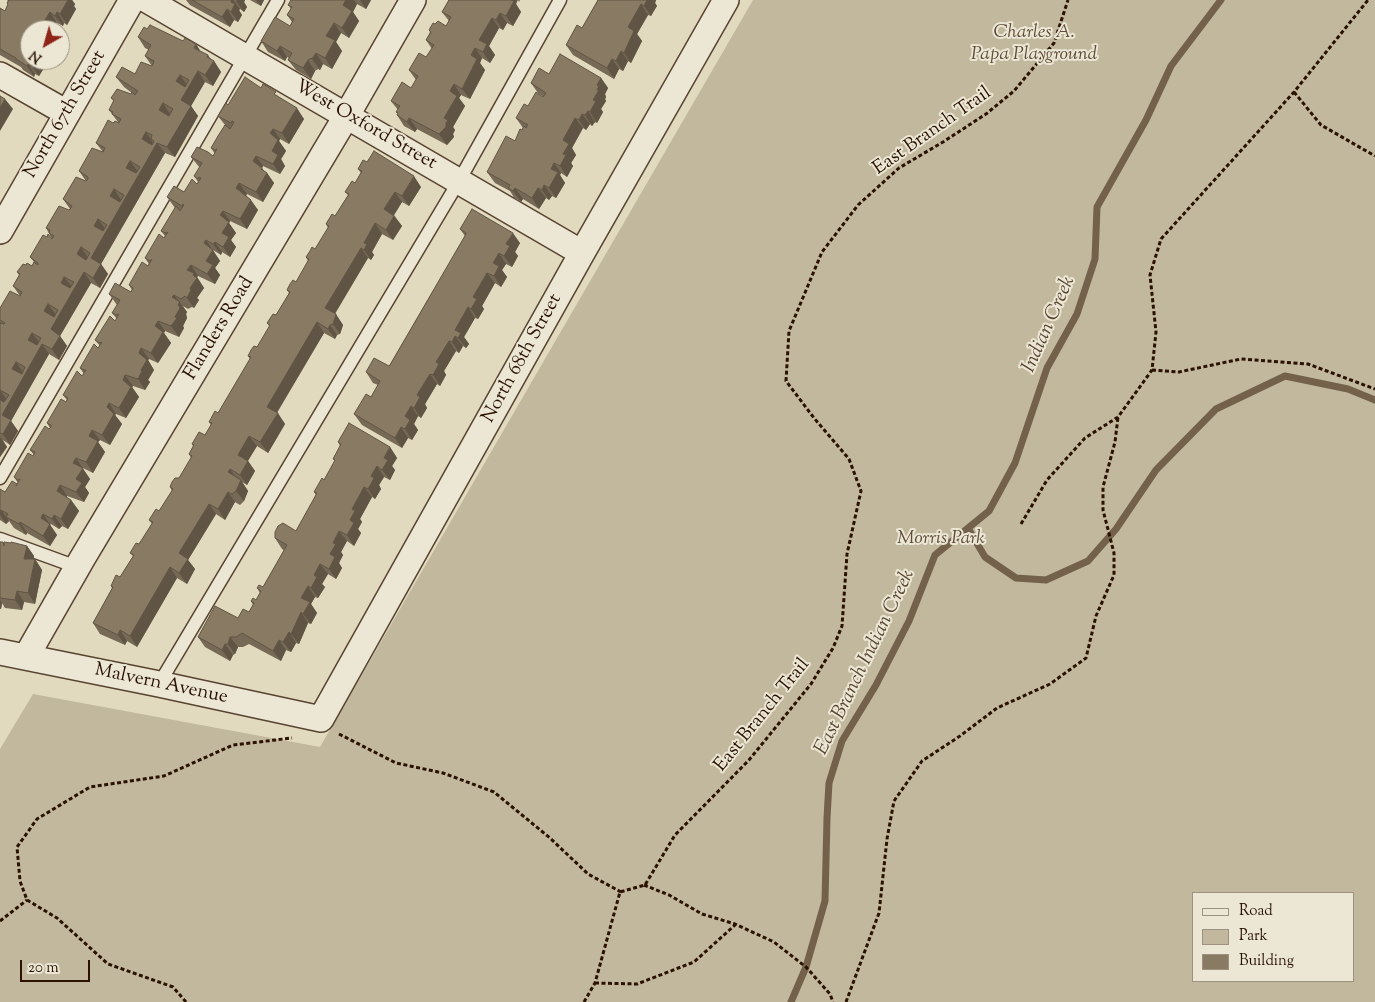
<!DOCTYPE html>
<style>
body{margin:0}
#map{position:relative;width:1375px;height:1002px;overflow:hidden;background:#e1dabe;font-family:"Sorts Mill Goudy",serif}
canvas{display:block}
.legend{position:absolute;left:1192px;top:892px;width:162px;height:90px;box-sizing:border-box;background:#ece7d5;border:1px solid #9e9180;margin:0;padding:6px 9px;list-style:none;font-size:15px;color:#2a1100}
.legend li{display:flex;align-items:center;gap:10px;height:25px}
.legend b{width:25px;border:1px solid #9e9180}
.north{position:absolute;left:20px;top:20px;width:50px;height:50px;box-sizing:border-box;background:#ece7d5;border:1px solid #9e9180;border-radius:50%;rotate:218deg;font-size:14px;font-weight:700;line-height:20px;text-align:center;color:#2a1100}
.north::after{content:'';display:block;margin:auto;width:18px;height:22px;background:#8f2418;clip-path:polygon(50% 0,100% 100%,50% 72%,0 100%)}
.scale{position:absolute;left:20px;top:960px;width:70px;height:22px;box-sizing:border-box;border:2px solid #2a1100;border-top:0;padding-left:6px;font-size:15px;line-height:18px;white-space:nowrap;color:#2a1100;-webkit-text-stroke:4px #ece7d5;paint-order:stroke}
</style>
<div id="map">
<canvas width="1375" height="1002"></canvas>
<ul class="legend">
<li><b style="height:6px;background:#ece7d5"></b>Road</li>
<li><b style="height:14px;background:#c2b89e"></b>Park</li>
<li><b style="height:14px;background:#897a63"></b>Building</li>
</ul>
<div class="north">N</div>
<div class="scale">20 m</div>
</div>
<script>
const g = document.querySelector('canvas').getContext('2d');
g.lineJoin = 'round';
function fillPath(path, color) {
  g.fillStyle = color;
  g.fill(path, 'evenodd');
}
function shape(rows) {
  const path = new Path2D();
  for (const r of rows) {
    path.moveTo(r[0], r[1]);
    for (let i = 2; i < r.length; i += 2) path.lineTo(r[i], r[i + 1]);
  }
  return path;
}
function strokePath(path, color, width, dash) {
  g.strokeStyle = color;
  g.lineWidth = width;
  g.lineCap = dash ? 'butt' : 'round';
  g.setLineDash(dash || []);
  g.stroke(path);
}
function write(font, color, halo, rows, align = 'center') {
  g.font = font + ' "Sorts Mill Goudy",serif';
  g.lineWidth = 4;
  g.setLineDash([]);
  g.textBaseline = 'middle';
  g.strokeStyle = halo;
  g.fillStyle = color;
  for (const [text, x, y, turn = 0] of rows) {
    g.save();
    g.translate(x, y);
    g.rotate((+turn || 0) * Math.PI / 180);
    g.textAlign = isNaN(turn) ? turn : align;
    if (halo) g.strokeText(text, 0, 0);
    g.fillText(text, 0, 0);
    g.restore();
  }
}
fillPath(shape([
 [753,0,1375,0,1375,1002,0,1002,0,749,33,694,320,747],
 [1354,893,1354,981,1194,981,1194,893]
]), '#c2b89e');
strokePath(shape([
 [968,528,985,557,1016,578,1046,580,1088,561,1116,529,1156,470,1216,409,1285,376,1348,389,1375,400],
 [791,1002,806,967,825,901,827,818,829,783,842,741,876,685,909,621,935,555,989,511,1015,463,1047,368,1077,314,1095,259,1097,207,1146,120,1171,66,1221,0]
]), '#73614b', 7);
const lane = shape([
 [0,478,278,0],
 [0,539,77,567],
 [159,684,459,181,560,0]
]);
const street = shape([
 [147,0,582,253],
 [0,75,67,113],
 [0,231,132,0],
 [0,652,159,684,321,719,582,253,726,0],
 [26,657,82,559,347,115,413,0]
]);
strokePath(lane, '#584330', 15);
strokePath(street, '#584330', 28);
strokePath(shape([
 [1294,92,1321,125,1375,156],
 [1152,370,1179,372,1241,359,1308,364,1375,389],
 [1021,524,1047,480,1085,438,1118,417,1152,370,1156,332,1150,275,1161,239,1294,92,1368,0],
 [339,734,396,763,443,773,494,792,550,838,588,874,621,892],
 [644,885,669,895,702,914,735,924,774,942,806,967,830,994,833,1002],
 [0,921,27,900],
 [595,983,637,984,694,962,735,925],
 [186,1002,173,987,108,964,57,918,27,900,20,881,17,847,37,819,90,787,164,776,233,745,292,738],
 [584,1002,595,983,620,892,645,885,675,835,749,760,811,684,833,648,842,626,847,554,861,491,849,459,814,418,786,381,789,331,822,252,858,205,899,168,943,142,986,114,1014,91,1054,43,1068,0],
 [846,1002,879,913,887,839,894,801,922,761,960,736,997,708,1050,684,1086,658,1096,616,1114,575,1114,553,1103,510,1103,487,1115,442,1118,417]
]), '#2a1100', 3, [4, 2.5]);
strokePath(lane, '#ece7d5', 12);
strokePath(street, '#ece7d5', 25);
fillPath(shape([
 [7,0,72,0,75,4,74,6,76,9,67,25,64,23,63,26,57,23,54,28,55,30,30,30,30,60,39,60,44,68,39,76,35,74,34,77,23,70,21,67,0,55,0,8,5,11,8,5,7,3,8,1],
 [186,0,245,0,244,2,247,7,244,12,240,9,239,10,242,15,238,22,234,20,230,27,190,5],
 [250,0,264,0,261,6],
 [291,0,371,0,366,9,357,4,353,12,359,21,349,38,341,33,336,42,342,51,332,69,323,64,320,70,318,69,315,71,311,79,296,70,288,60,289,58,287,57,285,61,268,52,261,41,290,26,292,22,287,15,291,9,288,5],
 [449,0,520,0,519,2,518,0,516,4,521,12,513,26,507,23,503,30,499,28,489,46,495,55,490,63,482,58,480,63,485,70,470,99,461,95,459,98,465,106,453,127,455,130,453,134,454,137,447,145,417,129,415,132,404,126,397,115,398,114,396,112,398,110,391,101,411,88,416,80,409,70,426,57,432,49,426,40,430,32,429,30,435,24,446,26,449,21,442,12],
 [598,0,656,0,655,3,657,6,654,10,651,16,648,15,637,34,642,41,631,63,628,61,623,71,619,69,614,79,573,55,566,45,582,28],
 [147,29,201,52,214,61,221,72,213,86,205,82,191,106,198,116,175,157,165,153,101,264,108,274,100,288,91,283,60,336,67,346,59,360,49,354,11,421,18,431,10,445,3,440,7,447,0,457,0,308,20,296,13,286,19,275,17,272,26,265,32,266,34,262,30,257,47,237,52,239,46,228,70,209,63,199,86,181,79,171,103,152,96,143,113,123,118,122,109,110,114,101,111,98,131,94,132,93,124,87,116,77,135,74,152,66,145,56,149,50,145,48,138,37],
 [549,74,601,78,608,88,605,94,606,97,605,99,606,101,601,109,603,112,597,123,595,122,592,126,590,124,586,130,583,128,572,148,576,155,571,163,573,166,567,177,561,173,560,175,565,183,556,198,552,196,549,200,546,198,539,209,523,199,521,202,515,199,510,191,495,183,487,172,515,141,523,128,516,118,528,106,544,97,538,93,531,83],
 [280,98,304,119,289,144,280,139,279,141,286,151,281,159,285,166,280,174,263,166,262,168,264,171,267,173,274,183,263,202,247,194,246,195,258,210,247,229,230,221,229,223,236,233,231,240,236,247,230,257,222,252,221,255,213,250,220,261,215,268,220,275,215,284,198,276,197,277,204,288,197,298,199,300,194,308,192,307,188,309,183,306,187,312,186,314,187,318,183,326,184,328,179,337,165,331,164,333,171,343,158,363,149,359,148,360,154,370,148,380,150,382,145,390,133,386,132,387,139,397,126,418,116,414,115,415,122,424,110,445,100,440,98,442,105,452,93,473,83,468,83,469,90,479,85,487,89,493,84,502,67,496,67,497,71,500,79,511,68,529,62,526,59,529,51,524,50,525,57,535,50,546,27,533,26,535,14,528,9,521,6,524,0,520,0,489,5,492,17,484,17,485,18,483,14,477,34,455,30,450,50,428,47,423,66,402,67,400,63,395,84,374,80,368,100,346,95,340,115,321,117,319,112,313,117,305,109,294,131,292,132,290,129,285,149,264,145,258,165,236,161,231,175,208,167,197,184,192,197,184,198,182,194,176,200,168,191,157,213,156,215,154,211,148,225,125,218,116,228,105],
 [367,162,421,187,409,206,402,202,394,215,402,226,393,240,382,234,372,252,374,255,371,260,368,258,335,314,343,325,340,334,337,335,335,339,324,333,277,413,285,424,268,453,257,446,248,461,255,471,247,485,242,482,248,491,244,501,240,505,235,502,225,520,216,514,188,560,195,569,187,584,177,578,137,647,127,641,125,645,100,634,93,623,112,588,111,586,120,577,133,556,130,553,139,544,152,524,149,520,159,511,172,491,170,487,179,478,191,458,189,454,193,446,192,444,205,435,211,425,209,422,218,413,250,359,248,356,257,347,270,327,267,323,276,315,289,293,287,290,296,282,308,261,306,257,315,249,328,228,326,224,335,216,348,195,345,192,355,183,361,173,358,169],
 [460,229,520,243,515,252,518,256,512,267,506,264,502,270,507,277,501,287,495,283,482,306,484,309,478,319,475,318,464,337,469,344,466,348,463,346,459,353,456,351,444,371,446,375,440,386,437,384,425,404,427,408,421,418,418,416,414,424,418,430,412,440,408,438,402,448,362,425,354,414,371,397,378,385,373,383,366,372,389,366,465,236],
 [338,442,390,447,397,458,392,466,395,470,390,480,384,477,379,485,381,489,375,499,372,497,360,519,362,522,358,529,361,533,354,546,347,541,341,552,343,555,339,563,342,568,336,579,328,574,322,584,325,587,318,598,315,597,311,604,317,613,311,624,308,623,299,644,296,643,291,652,286,650,281,661,249,644,243,647,238,647,235,654,233,655,230,661,205,647,198,637,238,618,249,612,253,605,251,601,256,600,260,593,257,588,263,587,284,550,282,549,275,538,296,531,316,495,314,492,324,480,335,461,333,459,340,446],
 [0,542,3,542,4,543,27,546,34,556,34,559,35,559,42,570,35,604,24,602,22,610,5,608,2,603,1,609,0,609]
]), '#766955');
fillPath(shape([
 [68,0,72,0,75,4,74,6,76,9,67,25,60,14],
 [232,0,233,0,240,9,239,10,242,15,238,22,231,12,231,2],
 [237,0,245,0,244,2,247,7,244,12,236,1],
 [256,0,264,0,261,6],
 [346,0,354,0,357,4,353,12,359,21,349,38,342,28,343,5],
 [360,0,371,0,366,9],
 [511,0,517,0,516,4,521,12,513,26,506,16],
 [647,0,656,0,655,3,657,6,651,16,644,6],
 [641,4,648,15,637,34,642,41,631,63,624,53,628,27],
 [227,9,234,20,230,27,222,17],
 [50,12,57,23,54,28,55,30,51,30,45,20],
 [57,12,64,23,63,26,55,16],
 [500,13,507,23,503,30,496,20],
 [492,18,499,28,489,46,495,55,490,63,483,52,479,40],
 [334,23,341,33,336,42,342,51,332,69,325,58,326,36],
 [196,44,203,55,194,48],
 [280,46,287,57,285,61,277,51],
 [475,48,482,58,480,63,485,70,470,99,462,89,471,55],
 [621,51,628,61,623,71,616,61],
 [316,53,323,64,320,70,312,59],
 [208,55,213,63,214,61,221,72,213,86,205,75,207,57],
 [612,59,619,69,614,79,607,68],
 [35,60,39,60,44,68,39,76,31,66],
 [308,60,315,71,311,79,303,68],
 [28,64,35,74,34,77,27,66],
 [198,71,205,82,191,106,198,116,175,157,167,147,181,100],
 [180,75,187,85,183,92,176,81],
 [601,78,608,88,605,94,606,97,605,99,606,101,601,109,603,112,597,123,590,112,597,90,597,85],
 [454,84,461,95,459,98,465,106,453,127,455,130,453,134,454,137,447,145,439,134,444,118,450,91],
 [5,99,13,109,0,131,0,108],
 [163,103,170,114,166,121,159,110],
 [297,108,304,119,289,144,282,133],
 [588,111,595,122,592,126,585,115],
 [582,114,590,124,586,130,579,120],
 [409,118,417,129,415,132,407,122],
 [575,118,583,128,572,148,576,155,571,163,573,166,567,177,560,166,563,154,563,140],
 [273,129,280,139,279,141,286,151,281,159,285,166,280,174,273,164,270,133],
 [146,132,153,143,150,150,142,139],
 [157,143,165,153,101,264,108,274,100,288,93,278,91,258],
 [256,156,263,166,262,168,266,174,267,173,274,183,263,202,256,192,253,161],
 [130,161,138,172,134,178,126,168],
 [554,163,561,173,560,175,565,183,556,198,549,188,551,169],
 [414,176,421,187,409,206,402,196],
 [239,183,247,194,244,198,236,188],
 [544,185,552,196,549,200,542,190],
 [515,188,523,199,521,202,513,191],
 [538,188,546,198,539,209,532,198],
 [114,189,121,200,117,207,110,196],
 [395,192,402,202,391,220,384,209],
 [251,200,258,210,247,229,240,219],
 [223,211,230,221,229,223,236,233,231,240,236,247,230,257,223,247,222,233,220,215],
 [394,216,402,226,393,240,386,230],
 [98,219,106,230,102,237,94,226],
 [375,223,382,234,372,252,374,255,371,260,364,250,364,243],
 [513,233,520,243,515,252,518,256,512,267,504,256,506,244],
 [206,240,220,261,215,268,220,275,215,284,207,274,204,243],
 [215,242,222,252,221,255,213,244],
 [81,247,88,258,84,265,77,254],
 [361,248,368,258,332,318,325,308],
 [499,253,506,264,502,270,507,277,501,287,494,276,493,263],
 [191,265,198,276,197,277,204,288,197,298,199,300,194,308,187,298,190,288,187,270],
 [84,272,91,283,60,336,67,346,59,360,52,349,51,329],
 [487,273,495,283,482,306,484,309,478,319,471,309,473,297],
 [64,277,72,287,68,293,61,283],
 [174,295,187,312,186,314,187,318,183,326,184,328,179,337,171,326,175,317,172,297],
 [48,304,56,315,52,322,44,311],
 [468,307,475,318,464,337,469,344,466,348,458,338,455,330],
 [336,314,343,325,340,334,333,324],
 [158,321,165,331,164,333,171,343,158,363,151,353,155,326],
 [317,322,324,333,274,417,267,407],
 [330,325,337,335,335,339,328,329],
 [32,333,40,343,35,350,28,340],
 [455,336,463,346,459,353,452,342],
 [449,341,456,351,444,371,446,375,440,386,433,375,436,362],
 [42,344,49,354,11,421,18,431,10,445,3,434,2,415],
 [141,348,149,359,148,360,154,370,148,380,150,382,145,390,138,379,141,370,139,353],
 [16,362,23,372,19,379,12,369],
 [430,374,437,384,425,404,427,408,421,418,414,408,417,395],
 [125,375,133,386,132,387,139,397,126,418,119,408,123,380],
 [0,390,7,400,0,404],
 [109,403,116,414,115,415,122,424,110,445,102,435,107,407],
 [411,406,418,416,414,424,418,430,412,440,405,429,405,416],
 [278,413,285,424,268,453,260,442],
 [401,427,408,438,402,448,395,438],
 [92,430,100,440,98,442,105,452,93,473,86,462,89,436],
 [249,436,257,446,245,465,238,455],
 [0,437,7,447,0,457],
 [390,447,397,458,392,466,395,470,390,480,382,470,384,458],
 [76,458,90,479,85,487,89,493,84,502,76,492,76,479,73,463],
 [248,461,255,471,247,485,240,475],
 [377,466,384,477,379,485,381,489,375,499,368,489,371,476],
 [230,469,237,479,228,472],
 [241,480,248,491,244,501,236,491],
 [60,485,67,496,65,501,57,491],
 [364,487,372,497,360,519,362,522,358,529,361,533,354,546,347,535,352,509],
 [228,492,235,502,225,520,218,509],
 [71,500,79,511,68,529,61,519],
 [209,504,216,514,188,560,195,569,187,584,179,573,179,553],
 [1,510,9,521,6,524,0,515,0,512],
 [43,514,57,535,50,546,43,536,41,518],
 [54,515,62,526,59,529,52,519],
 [20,522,27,533,26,535,19,524],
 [339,531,347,541,341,552,343,555,339,563,342,568,336,579,329,569,330,554,333,543],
 [27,546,34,556,31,569,24,559],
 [35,559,42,570,35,604,28,593],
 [320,564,328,574,322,584,325,587,318,598,311,588,314,575],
 [170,567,177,578,137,647,130,636],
 [308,586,315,597,311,604,317,613,311,624,303,614,301,598],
 [17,591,24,602,22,610,15,600],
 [0,600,2,603,1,609,0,608],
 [301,612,308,623,299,644,291,634],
 [120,630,127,641,125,645,118,635],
 [289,632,296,643,291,652,283,642],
 [230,637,238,647,235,654,228,644],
 [279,640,286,650,281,661,273,651],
 [225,644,233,655,230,661,222,650]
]), '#605545');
const building = shape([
 [9,0,68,0,60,14,57,12,55,16,50,12,45,20,50,23,48,26,52,28,52,30,30,30,30,46,28,50,30,51,30,60,35,60,31,66,28,64,27,66,16,59,16,58,0,49,0,8,5,11,8,4,7,3,9,0],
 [192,0,232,0,231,2,235,4,231,12,227,9,222,17,192,0],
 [291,0,346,0,343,5,352,11,342,28,334,23,326,36,335,40,325,58,316,53,312,59,311,58,308,60,303,68,288,60,292,53,280,46,277,51,261,41,275,17,290,26,294,19,287,15,292,7,288,5,291,0],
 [449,0,511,0,514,1,506,16,500,13,496,20,492,18,479,40,487,44,483,52,475,48,471,55,477,59,462,89,454,84,450,91,457,96,444,118,448,120,446,123,446,127,439,134,409,118,407,122,397,115,398,113,396,112,400,106,391,101,402,82,411,88,418,76,409,70,419,53,426,57,434,45,426,40,431,32,429,30,433,23,435,24,438,21,446,26,451,17,442,12,449,0],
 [598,0,647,0,644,6,641,4,628,27,634,31,624,53,621,51,616,61,612,59,607,68,566,45,577,25,582,28,598,0],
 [150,25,183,41,185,38,196,44,194,48,208,55,207,57,214,61,205,75,198,71,181,100,191,106,167,147,157,143,99,244,91,258,101,264,93,278,84,272,51,329,60,336,52,349,42,344,10,401,2,415,11,420,3,434,0,433,0,400,4,402,9,395,0,390,0,323,4,324,5,323,0,320,0,308,10,291,20,296,22,292,13,286,20,274,17,272,23,264,26,265,27,263,32,266,34,262,38,265,38,263,30,257,43,235,47,237,48,234,52,239,54,236,49,233,50,230,46,228,59,206,69,210,71,208,72,206,63,199,76,177,86,181,88,179,88,177,79,171,92,148,103,152,105,148,96,143,108,120,113,123,115,121,119,123,121,119,112,114,113,112,109,110,114,100,111,98,117,89,131,94,132,92,135,95,138,91,116,77,122,67,135,74,141,62,152,66,153,64,154,61,145,56,151,45,138,37,144,27,147,29,150,25],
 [180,75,189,80,185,87,176,81,180,75],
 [163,103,173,109,169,116,159,110,163,103],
 [146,132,152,135,151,139,154,141,152,145,142,139,146,132],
 [130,161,140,167,136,173,126,168,130,161],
 [114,189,124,195,120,202,110,196,114,189],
 [98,219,107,225,103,231,94,226,98,219],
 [81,247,90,253,86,260,77,254,81,247],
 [64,277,74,282,70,288,61,283,64,277],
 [48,304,58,310,54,317,44,311,48,304],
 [32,333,41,338,37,345,28,340,32,333],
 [16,362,25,367,22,374,12,369,16,362],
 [560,54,601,78,597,85,599,86,597,90,599,90,593,100,596,101,590,112,588,111,585,115,582,114,579,120,575,118,563,140,569,144,563,154,566,155,560,166,554,163,551,169,558,172,549,188,544,185,542,190,538,188,532,198,515,188,513,191,508,188,510,185,487,172,506,136,515,141,520,129,522,130,524,126,526,128,527,126,528,125,516,118,524,104,528,106,536,92,543,97,546,93,531,83,539,68,549,74,560,54],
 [245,77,261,88,263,84,276,92,274,94,297,108,282,133,273,129,270,133,278,140,272,151,278,155,273,164,256,156,253,161,262,168,261,169,267,173,256,192,239,183,236,188,251,200,240,219,223,211,220,215,229,222,222,233,229,237,223,247,215,242,213,244,206,240,204,243,213,250,206,261,213,265,207,274,191,265,187,270,194,273,193,275,197,278,190,288,191,290,187,298,185,296,181,299,174,295,172,297,180,302,178,304,180,308,175,317,177,318,171,326,158,321,155,326,163,332,151,353,141,348,139,353,147,360,141,370,142,371,138,379,125,375,124,378,123,380,131,387,119,408,109,403,107,407,114,414,102,435,92,430,89,436,98,441,86,462,76,458,73,463,83,468,76,479,82,483,76,492,60,485,57,491,71,500,61,519,54,515,52,519,43,514,41,518,50,524,43,536,20,522,19,524,6,517,8,514,1,510,0,512,0,489,5,492,12,481,17,484,16,486,20,479,18,480,14,477,28,453,33,456,35,452,30,450,45,426,49,429,51,427,51,425,47,423,61,399,66,402,68,398,63,395,77,371,82,376,86,370,84,370,80,368,94,344,98,348,102,342,100,343,95,340,110,316,115,321,119,314,117,315,112,313,120,300,109,294,115,283,131,292,133,288,129,285,142,262,148,266,152,259,150,261,145,258,159,234,164,238,168,232,166,233,161,231,176,206,180,211,184,205,183,204,182,206,167,197,174,186,184,192,192,179,197,184,201,178,199,177,198,179,194,176,202,163,191,157,197,147,208,152,213,156,217,149,215,150,211,148,218,136,225,125,230,129,234,122,232,121,231,123,218,116,226,103,228,105,245,77],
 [0,96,5,99,0,108,0,96],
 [374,151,414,176,402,196,395,192,384,209,394,216,386,230,375,223,364,243,367,244,364,250,361,248,325,308,336,314,333,324,330,325,328,329,317,322,267,407,278,413,260,442,249,436,238,455,248,461,240,475,230,469,228,472,241,480,236,491,232,494,228,492,218,509,209,504,179,553,188,559,179,573,170,567,130,636,120,630,118,635,93,623,113,587,111,586,116,575,120,577,134,555,130,553,136,543,139,544,153,522,149,520,156,509,159,511,173,489,170,487,172,482,175,478,179,478,192,456,189,454,194,445,192,444,199,432,205,435,212,423,209,422,215,411,218,413,251,357,248,356,251,350,254,346,257,347,270,325,267,323,273,314,276,315,290,292,287,290,290,284,293,280,296,282,309,259,306,257,310,251,312,247,315,249,329,226,326,224,332,214,335,216,349,194,345,192,352,181,355,183,362,171,358,169,363,160,367,162,374,151],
 [472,209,513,233,506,244,510,246,504,256,499,253,493,263,499,266,494,276,487,273,473,297,477,299,471,309,468,307,455,330,461,333,458,338,455,336,452,342,449,341,436,362,439,364,433,375,430,374,417,395,420,397,414,408,411,406,405,416,410,420,405,429,401,427,395,438,354,414,366,394,371,397,380,381,366,372,374,358,389,366,390,365,466,234,466,233,460,229,472,209],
 [349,423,390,447,384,458,388,460,382,470,377,466,371,476,374,478,371,484,368,489,364,487,352,509,355,511,350,520,354,523,347,535,339,531,333,543,336,544,330,554,335,557,329,569,320,564,314,575,317,577,311,588,308,586,301,598,310,602,303,614,301,612,291,634,289,632,283,642,279,640,273,651,242,633,236,637,230,637,228,644,225,644,222,650,198,637,215,606,238,618,243,609,249,612,254,603,251,601,253,598,256,600,261,591,257,588,259,585,263,587,287,545,275,538,275,532,278,526,283,523,296,531,297,529,317,493,314,492,322,478,324,480,334,462,335,460,333,459,341,444,338,442,349,423],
 [0,542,3,542,4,546,4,542,11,543,11,542,27,546,24,559,35,559,28,593,17,591,15,600,0,598,0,542]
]);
fillPath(building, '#897a63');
strokePath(building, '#605545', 1);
write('italic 19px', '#5f4b37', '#ece7d5', [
 ["Charles A.",1034,34],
 ["Papa Playground",1034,56],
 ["Morris Park",941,540]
]);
write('19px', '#2a1100', '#ece7d5', [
 ["North 67th Street",66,115,-60],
 ["West Oxford Street",365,126,30],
 ["East Branch Trail",933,132,-35],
 ["Flanders Road",220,329,-59],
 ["North 68th Street",523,359,-61],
 ["Malvern Avenue",161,685,12],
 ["East Branch Trail",763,716,-51]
]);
write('italic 20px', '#5a4632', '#ece7d5', [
 ["Indian Creek",1050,325,-66],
 ["East Branch Indian Creek",866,663,-64]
]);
</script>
